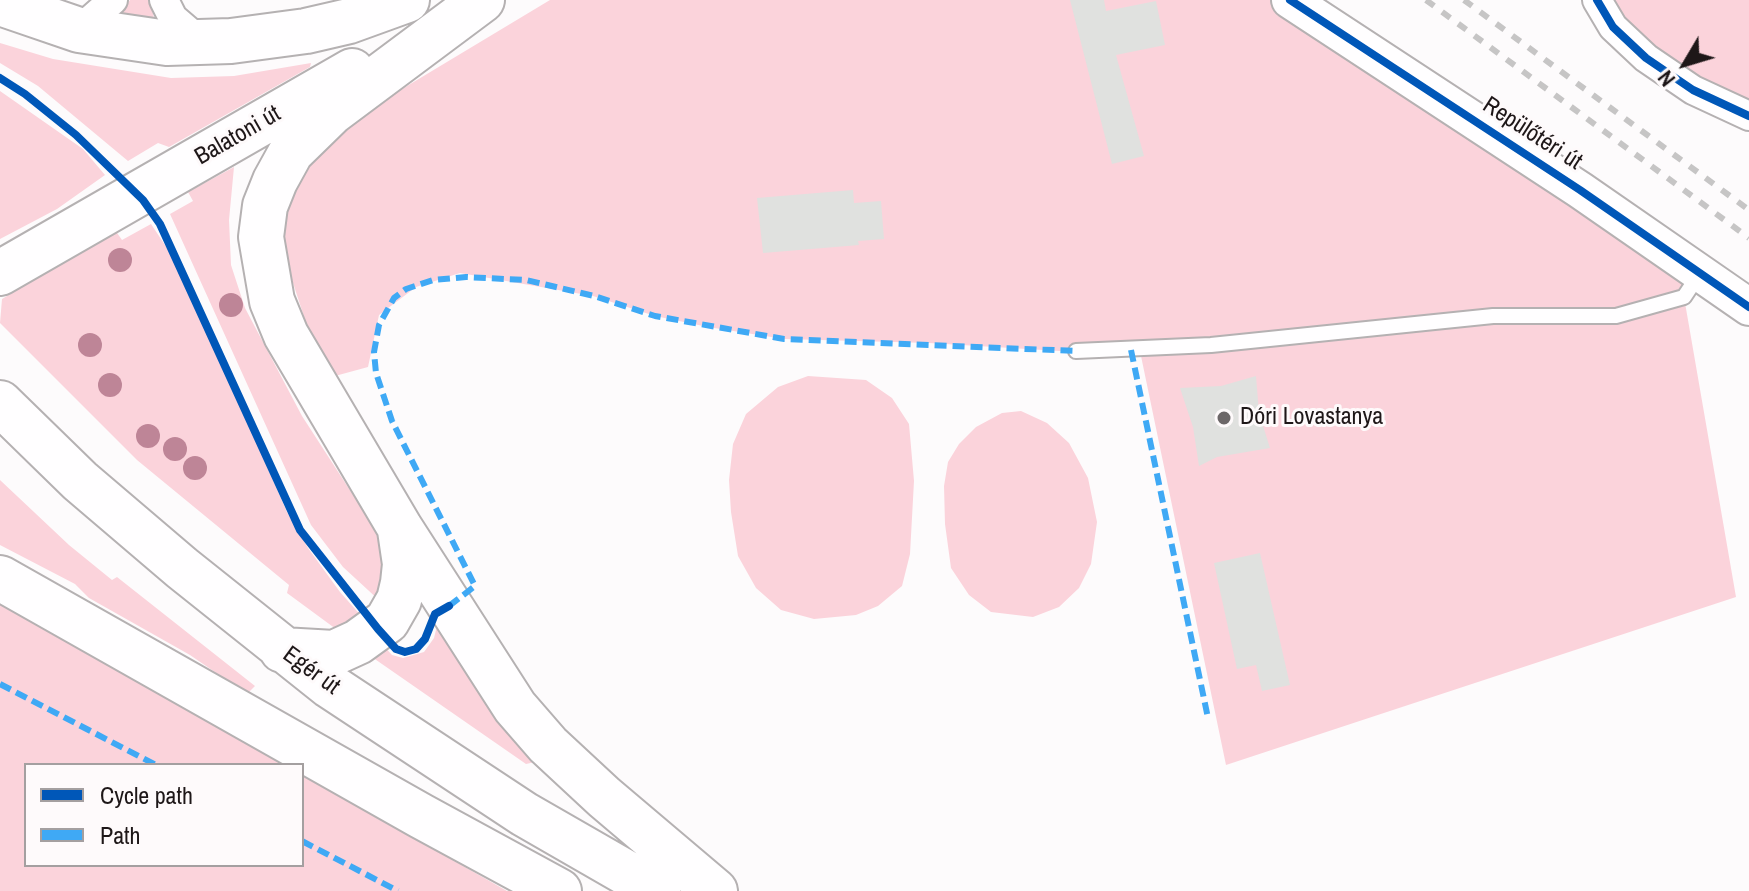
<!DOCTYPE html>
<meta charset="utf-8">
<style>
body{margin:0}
#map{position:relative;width:1749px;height:891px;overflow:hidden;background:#fdfbfc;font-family:"Archivo Narrow",sans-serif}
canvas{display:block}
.legend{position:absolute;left:24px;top:763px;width:280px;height:104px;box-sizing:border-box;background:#fefafb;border:2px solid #a49fa0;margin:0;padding:10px 14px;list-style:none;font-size:24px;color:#1e1718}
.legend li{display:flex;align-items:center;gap:16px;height:40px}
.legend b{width:40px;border:2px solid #a49fa0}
.north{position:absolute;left:1645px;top:24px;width:80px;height:80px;-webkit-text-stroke:6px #fefafb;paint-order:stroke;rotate:232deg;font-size:22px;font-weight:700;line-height:32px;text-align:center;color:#1e1718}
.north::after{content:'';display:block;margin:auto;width:28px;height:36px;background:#1e1718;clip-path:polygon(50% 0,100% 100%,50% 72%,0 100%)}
</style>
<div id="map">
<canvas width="1749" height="891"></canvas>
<ul class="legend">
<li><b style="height:10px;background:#0057b8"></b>Cycle path</li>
<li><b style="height:10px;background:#3fa9f5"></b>Path</li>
</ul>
<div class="north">N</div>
</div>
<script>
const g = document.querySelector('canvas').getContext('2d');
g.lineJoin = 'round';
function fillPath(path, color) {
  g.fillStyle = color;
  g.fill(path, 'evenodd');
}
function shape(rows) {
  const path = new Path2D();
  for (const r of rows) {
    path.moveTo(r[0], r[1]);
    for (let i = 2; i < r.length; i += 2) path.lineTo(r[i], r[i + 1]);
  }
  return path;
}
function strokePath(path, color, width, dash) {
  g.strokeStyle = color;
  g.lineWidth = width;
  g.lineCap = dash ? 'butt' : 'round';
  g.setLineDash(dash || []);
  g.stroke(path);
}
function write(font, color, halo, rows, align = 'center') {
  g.font = font + ' "Archivo Narrow",sans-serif';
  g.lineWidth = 6;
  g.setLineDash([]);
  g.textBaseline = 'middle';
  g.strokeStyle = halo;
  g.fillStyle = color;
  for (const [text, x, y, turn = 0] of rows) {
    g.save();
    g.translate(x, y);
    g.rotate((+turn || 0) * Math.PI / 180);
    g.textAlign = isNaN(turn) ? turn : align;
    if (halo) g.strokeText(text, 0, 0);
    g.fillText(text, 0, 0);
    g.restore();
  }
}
fillPath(shape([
 [130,0,150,0,154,18,120,14],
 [550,0,1290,0,1701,272,1684,297,1736,597,1226,765,1141,356,929,343,784,339,708,327,655,316,593,296,460,273,416,287,379,315,368,367,335,376,308,329,282,249,285,204,308,161,332,135,407,86],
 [1605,0,1749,0,1749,108,1666,69],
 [0,43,53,59,171,78,234,76,311,63,310,67,169,147,158,143,128,161,38,86,0,63],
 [0,91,83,149,105,175,57,209,0,239],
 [234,167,229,220,231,265,245,308,302,416,388,549,381,602,343,567,311,525,170,214,193,201,188,192],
 [151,224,167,248,209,335,287,512,308,548,340,592,364,619,340,632,287,593,289,585,137,460,0,323,2,299,115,230,122,240],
 [808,376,866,380,892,398,909,424,914,481,910,554,902,586,878,606,856,615,814,619,781,610,756,588,738,556,731,512,729,480,733,444,746,414,778,387],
 [1021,411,1047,423,1069,443,1088,478,1097,522,1091,564,1079,588,1059,607,1033,617,991,612,969,595,951,568,945,524,944,486,948,462,959,444,976,427,1002,413],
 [0,480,69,545,112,580,117,577,255,686,247,694,190,655,89,598,75,584,0,545],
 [0,602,286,765,26,765,26,865,302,865,302,774,507,891,0,891],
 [438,622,535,762,526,764,369,655,382,644,392,655,403,658,424,652,434,638]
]), '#fbd3db');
fillPath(shape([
 [1070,0,1104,0,1106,11,1156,1,1165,45,1116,55,1144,156,1112,164],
 [853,190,854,203,881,201,884,239,858,241,859,245,763,253,757,198],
 [1256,376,1259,413,1270,448,1217,457,1199,466,1193,427,1180,388,1221,386],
 [1260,553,1290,685,1262,691,1256,665,1237,669,1214,563]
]), '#e0e1df');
const service = shape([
 [1076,351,1211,345,1493,316,1616,316,1684,297,1700,273]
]);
const minor = shape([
 [164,0,173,18,201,42],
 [1597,0,1613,27,1646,58,1693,90,1749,116],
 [79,30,113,0]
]);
const tertiary = shape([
 [1290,0,1580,190,1749,307]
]);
const primary = shape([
 [482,0,332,112,291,152,275,181,265,206,261,237,272,301,286,335,400,528,515,707,548,745,604,797,715,891],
 [0,3,79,30,167,43,231,41,306,31,349,21,407,0],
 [0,273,352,71],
 [0,403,80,481,182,568,330,686,524,814,658,891],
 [0,578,421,816,559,891],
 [282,650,334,653,358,642,387,621,399,600,403,583,405,564,400,530]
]);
strokePath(service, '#b5b1b2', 18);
strokePath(minor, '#b5b1b2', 32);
strokePath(tertiary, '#b5b1b2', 40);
strokePath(primary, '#b5b1b2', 48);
strokePath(service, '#fffeff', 14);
strokePath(minor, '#fffeff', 28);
strokePath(tertiary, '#fffeff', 36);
strokePath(primary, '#fffeff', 44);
strokePath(shape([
 [1426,0,1749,238],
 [1464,0,1749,210]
]), '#c6c5c5', 6, [10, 10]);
strokePath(shape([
 [1131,350,1208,718],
 [449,606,475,586,392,421,376,373,374,352,379,325,394,298,406,289,433,280,466,277,526,280,594,296,655,316,784,339,1076,351],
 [0,684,156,765],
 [302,841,398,891]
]), '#3fa9f5', 6, [12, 6]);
strokePath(shape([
 [1290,0,1580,190,1749,307],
 [1597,0,1613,27,1646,58,1693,90,1749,116],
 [0,78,25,94,76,135,143,200,160,224,300,530,378,629,396,649,405,652,416,649,425,639,435,614,449,606]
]), '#0057b8', 8);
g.fillStyle = '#be8597';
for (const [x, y] of [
 [120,260],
 [231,305],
 [90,345],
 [110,385],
 [148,436],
 [175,449],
 [195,468]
]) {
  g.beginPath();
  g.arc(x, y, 12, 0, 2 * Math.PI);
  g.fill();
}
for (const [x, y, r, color] of [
 [1224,418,8,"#6c6768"]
]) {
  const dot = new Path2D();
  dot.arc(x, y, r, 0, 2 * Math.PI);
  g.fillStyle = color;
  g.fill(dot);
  strokePath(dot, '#fefafb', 3);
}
write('24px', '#1e1718', '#fefafb', [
 ["Repülőtéri út",1532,134,33],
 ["Balatoni út",238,136,-30],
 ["Egér út",311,671,36]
]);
write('24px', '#1e1718', '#fefafb', [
 ["Dóri Lovastanya",1240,418]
], 'left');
</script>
